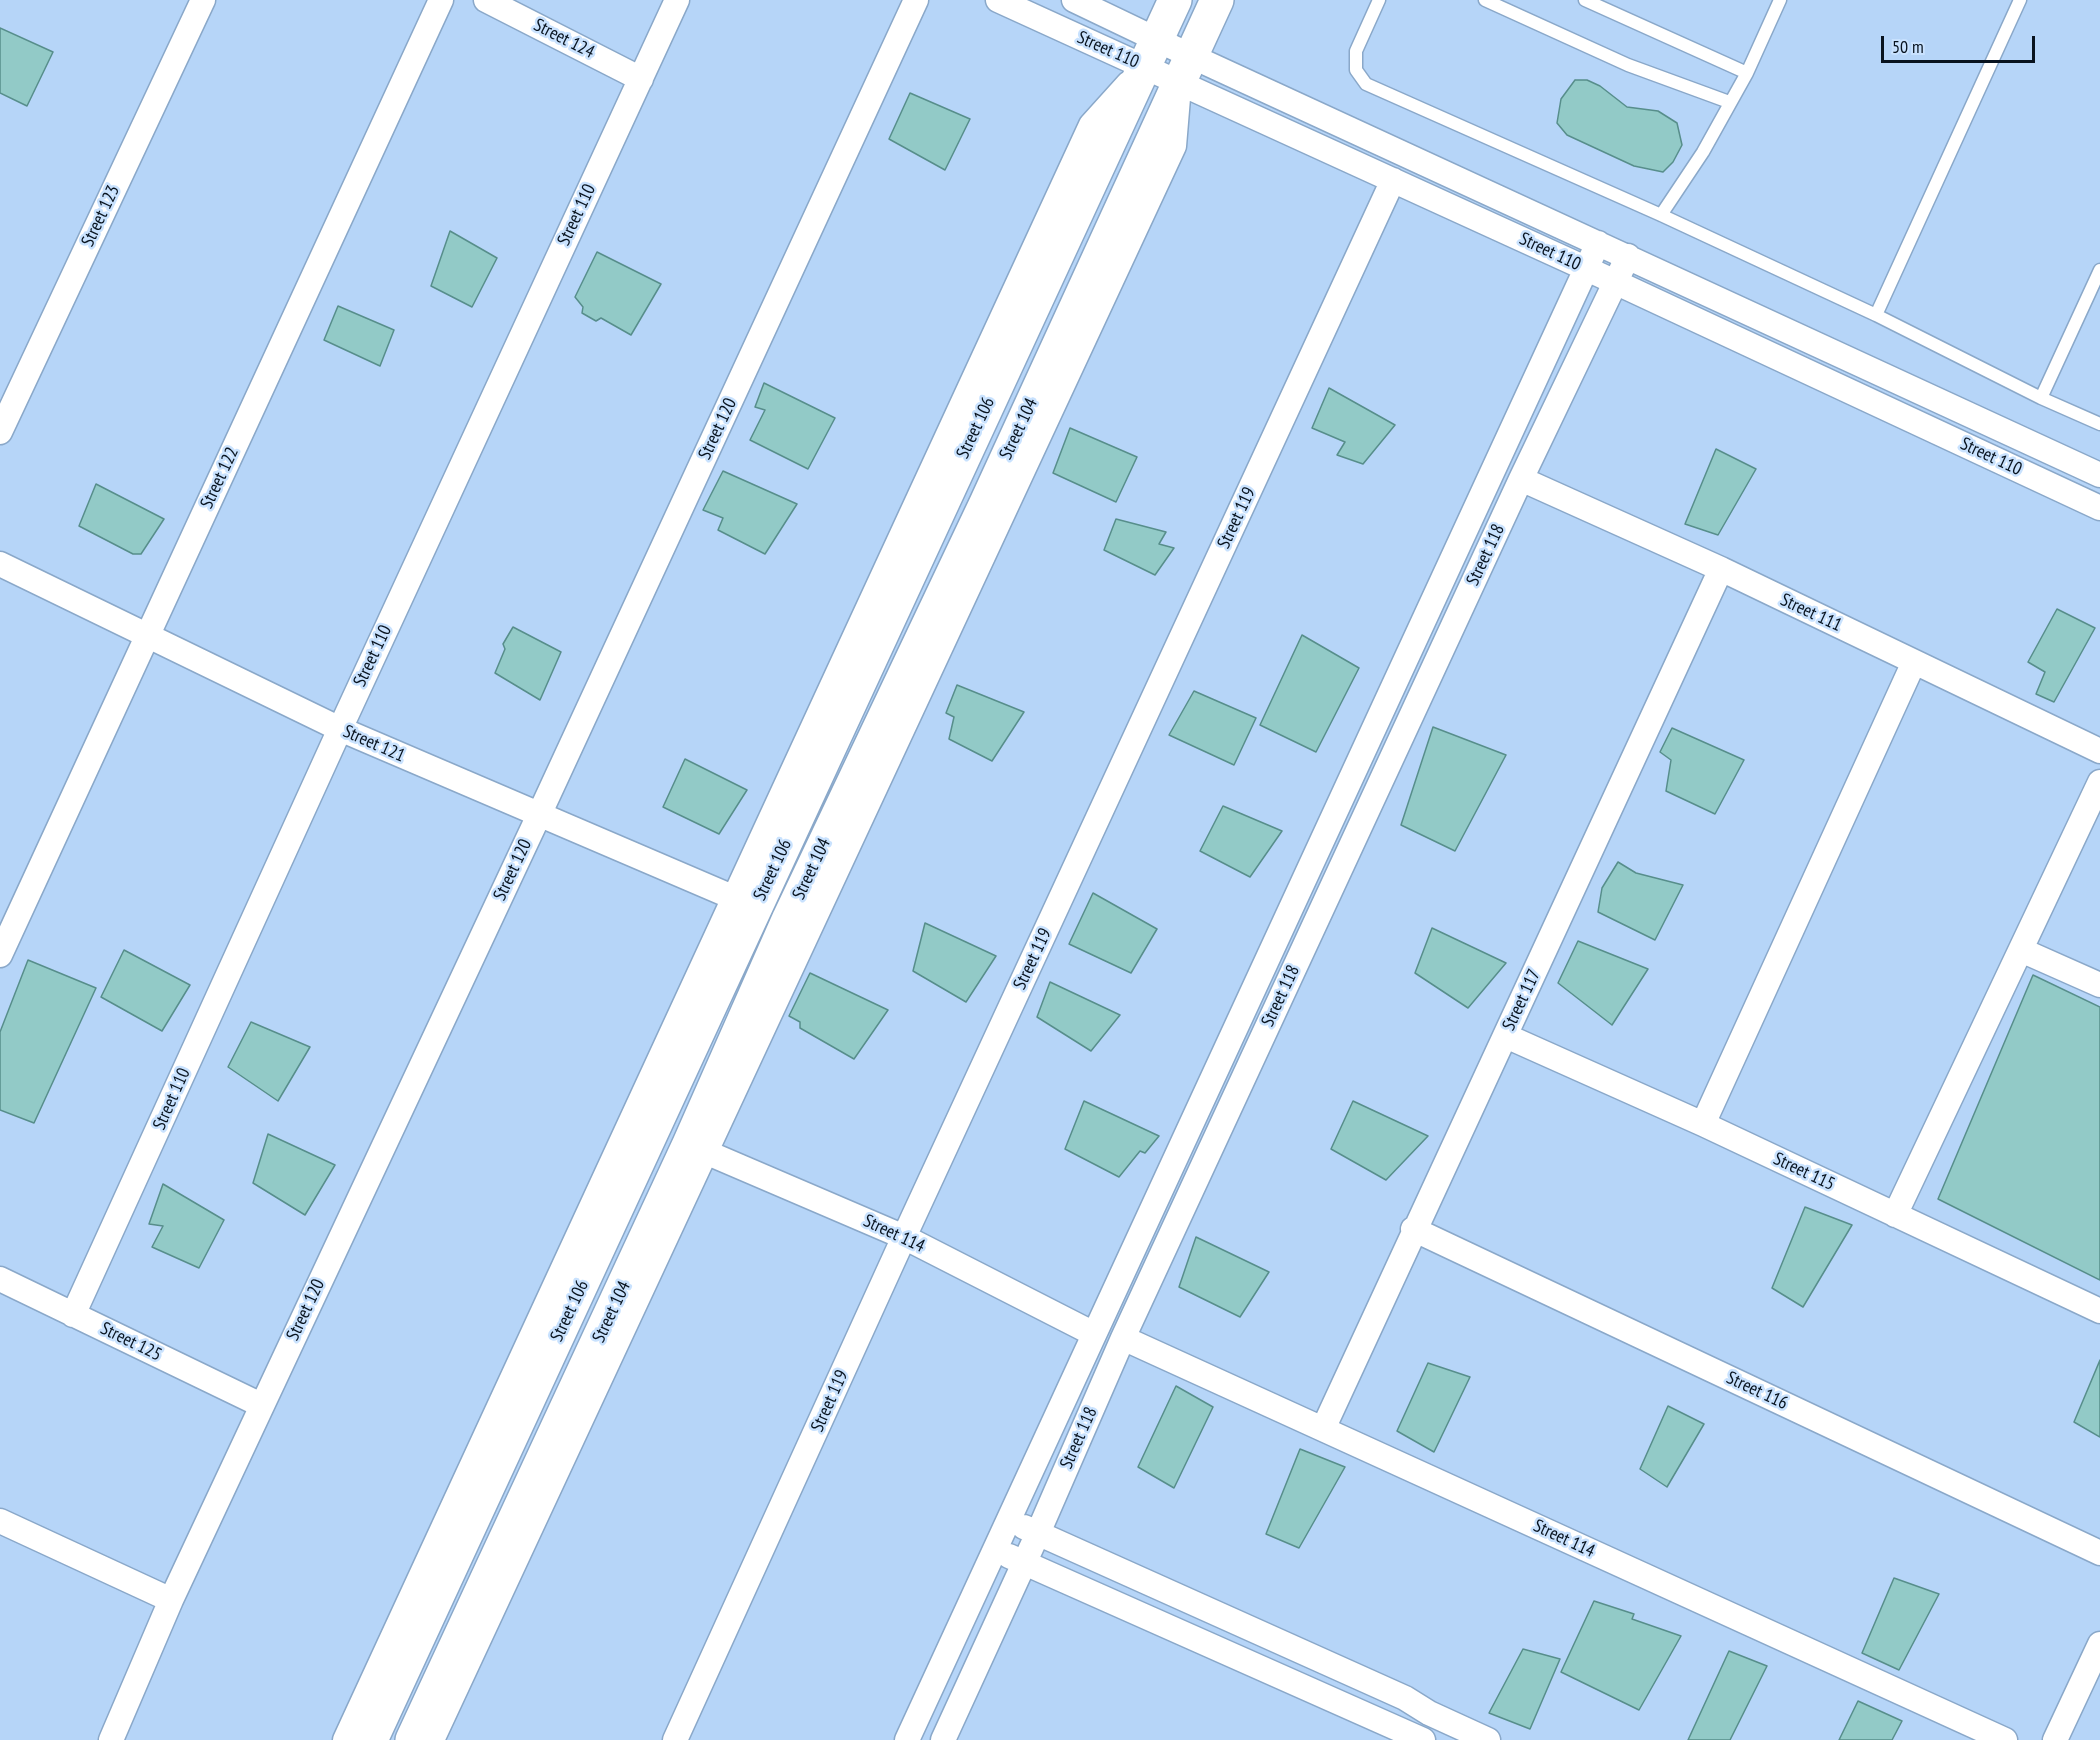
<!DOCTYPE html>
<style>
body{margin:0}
#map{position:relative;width:2100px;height:1740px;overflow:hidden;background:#b6d5f8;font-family:"PT Sans Narrow",sans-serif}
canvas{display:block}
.scale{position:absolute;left:1881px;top:36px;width:154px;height:27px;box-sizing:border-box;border:3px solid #08131f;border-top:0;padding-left:8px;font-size:18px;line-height:21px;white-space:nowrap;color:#08131f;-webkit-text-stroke:4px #c9e2fe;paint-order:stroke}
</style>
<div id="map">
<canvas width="2100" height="1740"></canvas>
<div class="scale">50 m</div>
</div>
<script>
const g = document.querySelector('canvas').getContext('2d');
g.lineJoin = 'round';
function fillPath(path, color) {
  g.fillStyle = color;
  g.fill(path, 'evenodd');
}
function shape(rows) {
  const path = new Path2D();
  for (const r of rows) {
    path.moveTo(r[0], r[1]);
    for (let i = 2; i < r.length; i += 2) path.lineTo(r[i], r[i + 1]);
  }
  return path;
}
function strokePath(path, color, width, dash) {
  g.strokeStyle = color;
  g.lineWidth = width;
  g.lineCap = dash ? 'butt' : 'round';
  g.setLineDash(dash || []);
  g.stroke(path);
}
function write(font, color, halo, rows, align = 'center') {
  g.font = font + ' "PT Sans Narrow",sans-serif';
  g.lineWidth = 5;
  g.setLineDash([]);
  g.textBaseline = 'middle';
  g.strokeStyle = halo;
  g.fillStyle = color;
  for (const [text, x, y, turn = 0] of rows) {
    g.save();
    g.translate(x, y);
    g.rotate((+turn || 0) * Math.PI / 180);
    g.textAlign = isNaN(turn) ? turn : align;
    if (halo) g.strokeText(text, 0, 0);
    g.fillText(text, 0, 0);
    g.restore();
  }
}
const building = shape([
 [0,28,53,52,27,106,0,93,0,28],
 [1575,80,1587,80,1600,86,1627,107,1658,111,1677,123,1682,145,1673,162,1663,172,1634,166,1567,135,1557,123,1561,99,1575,80],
 [910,93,970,119,945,170,889,139,910,93],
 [450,231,497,258,472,307,431,286,450,231],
 [597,252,661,284,631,335,601,318,596,321,582,313,583,307,575,297,597,252],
 [338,306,394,330,380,366,324,340,338,306],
 [764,383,835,418,808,469,750,440,765,410,755,407,764,383],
 [1329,388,1395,425,1363,464,1337,455,1345,442,1312,428,1329,388],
 [1070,428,1137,457,1116,502,1053,473,1070,428],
 [1716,449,1756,469,1718,535,1685,524,1716,449],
 [723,471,797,504,765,554,718,530,723,518,703,510,723,471],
 [96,484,164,519,141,554,133,554,79,526,96,484],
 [1116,519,1166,532,1159,544,1174,548,1155,575,1104,550,1116,519],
 [2057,609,2095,628,2054,702,2036,694,2045,672,2028,662,2057,609],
 [513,627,561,652,540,700,495,673,505,649,503,644,513,627],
 [1302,635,1359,668,1316,752,1260,725,1302,635],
 [957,685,1024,712,992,761,949,739,954,717,946,713,957,685],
 [1194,691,1256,718,1234,765,1169,735,1194,691],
 [1433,727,1506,755,1455,851,1401,825,1433,727],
 [1672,728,1744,760,1715,814,1666,791,1671,760,1660,752,1672,728],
 [685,759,747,790,719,834,663,807,685,759],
 [1223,806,1282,831,1250,877,1200,851,1223,806],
 [1618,862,1636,873,1683,885,1655,940,1598,912,1602,888,1618,862],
 [1093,893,1157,929,1131,973,1069,944,1093,893],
 [925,923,996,956,966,1002,913,971,925,923],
 [1432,928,1506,963,1468,1008,1415,973,1432,928],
 [1578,941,1648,969,1612,1025,1558,983,1578,941],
 [124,950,190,985,162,1031,101,997,124,950],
 [28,960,96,988,34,1123,0,1110,0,1032,28,960],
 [810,973,888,1010,854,1059,800,1028,800,1022,789,1016,810,973],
 [2033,975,2100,1007,2100,1280,1938,1199,2033,975],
 [1050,982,1120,1015,1091,1051,1037,1017,1050,982],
 [251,1022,310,1047,278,1101,228,1067,251,1022],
 [1084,1101,1159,1136,1145,1153,1140,1151,1119,1177,1065,1149,1084,1101],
 [1353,1101,1428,1136,1386,1180,1331,1149,1353,1101],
 [268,1134,335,1165,305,1215,253,1183,268,1134],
 [163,1184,224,1220,199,1268,152,1247,163,1226,149,1224,163,1184],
 [1805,1207,1852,1225,1803,1307,1772,1288,1805,1207],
 [1196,1237,1269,1272,1240,1317,1179,1287,1196,1237],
 [2100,1360,2100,1437,2074,1422,2100,1360],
 [1428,1363,1470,1377,1434,1452,1397,1431,1428,1363],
 [1176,1386,1213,1407,1174,1488,1138,1467,1176,1386],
 [1668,1406,1704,1424,1667,1487,1640,1469,1668,1406],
 [1300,1449,1345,1467,1299,1548,1266,1534,1300,1449],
 [1894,1578,1939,1594,1899,1670,1862,1653,1894,1578],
 [1594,1601,1634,1614,1632,1619,1681,1636,1639,1710,1561,1672,1594,1601],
 [1523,1649,1560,1659,1530,1729,1489,1713,1523,1649],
 [1729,1651,1767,1666,1730,1740,1688,1740,1729,1651],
 [1858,1701,1902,1721,1892,1740,1839,1740,1858,1701]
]);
fillPath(building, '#92cac7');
strokePath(building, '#578e8b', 1.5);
const lane = shape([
 [1379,0,1356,51,1356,70,1366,84,1661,215,1876,315,2041,398,2100,270],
 [1485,0,1628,65,1729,102],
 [1585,0,1747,73],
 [1661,215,1703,152,1747,73,1780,0],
 [1876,315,2020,0],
 [2041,398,2100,424]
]);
const street = shape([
 [486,0,641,79],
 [998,0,1585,268,2100,508],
 [1074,0,1191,56,2100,475],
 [0,432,203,0],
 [1521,479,1721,569,2100,751],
 [0,564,340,729,751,905],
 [2021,950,2100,985],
 [0,955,441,0],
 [1506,1036,1703,1124,2100,1311],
 [1703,1124,1914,662],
 [694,1147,904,1237,1094,1334],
 [1895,1215,2100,782],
 [1413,1229,2100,1553],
 [0,1279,261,1405],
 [73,1315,340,729,677,0],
 [1123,1338,2005,1740],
 [1323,1429,1721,569],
 [0,1521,171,1600],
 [1024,1527,1405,1698,1429,1713,1488,1740],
 [1009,1556,1423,1740],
 [111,1740,171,1600,539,815,916,0],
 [345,1740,1091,125,1128,84],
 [432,1740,1174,146,1178,98],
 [675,1740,904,1237,1393,180],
 [907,1740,1598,243],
 [943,1740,1038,1533,1123,1338,1521,479,1628,256],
 [2055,1740,2100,1644]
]);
const secondary = shape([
 [371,1740,1175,0],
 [412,1740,689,1144,789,918,986,503,1217,0]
]);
strokePath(lane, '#8aa8c9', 15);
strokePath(street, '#8aa8c9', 27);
strokePath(secondary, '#8aa8c9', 36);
strokePath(lane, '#fff', 12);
strokePath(street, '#fff', 24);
strokePath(secondary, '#fff', 33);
write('18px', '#08131f', '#c9e2fe', [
 ["Street 124",564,39,27],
 ["Street 110",1108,50,24],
 ["Street 110",577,215,-65],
 ["Street 123",101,216,-65],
 ["Street 110",1550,252,25],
 ["Street 106",976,428,-65],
 ["Street 120",718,429,-65],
 ["Street 104",1019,429,-65],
 ["Street 110",1991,457,25],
 ["Street 122",220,478,-65],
 ["Street 119",1237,518,-65],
 ["Street 118",1486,555,-65],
 ["Street 111",1811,613,25],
 ["Street 110",373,656,-65],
 ["Street 121",374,744,24],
 ["Street 104",812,869,-65],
 ["Street 120",513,870,-65],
 ["Street 106",773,870,-65],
 ["Street 119",1033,959,-65],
 ["Street 118",1281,996,-65],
 ["Street 117",1522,1000,-65],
 ["Street 110",172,1099,-66],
 ["Street 115",1804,1172,25],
 ["Street 114",894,1234,25],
 ["Street 120",306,1310,-65],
 ["Street 106",570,1311,-65],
 ["Street 104",612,1312,-65],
 ["Street 125",131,1342,26],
 ["Street 116",1757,1391,25],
 ["Street 119",830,1401,-66],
 ["Street 118",1079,1438,-66],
 ["Street 114",1564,1539,25]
]);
</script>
